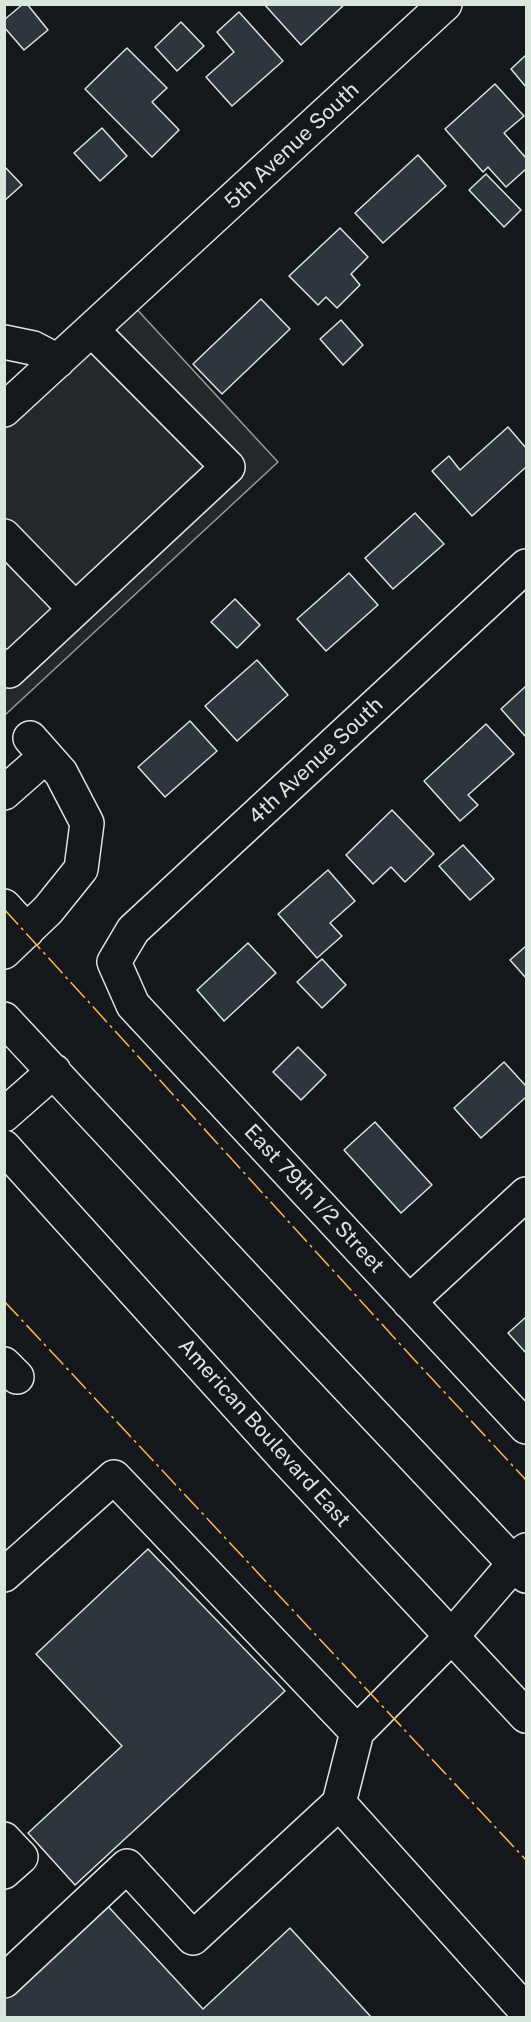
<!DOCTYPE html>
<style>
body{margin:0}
#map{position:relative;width:531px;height:2022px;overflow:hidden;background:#14181c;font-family:"Public Sans",sans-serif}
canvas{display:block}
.frame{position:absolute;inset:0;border:6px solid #d8e6dc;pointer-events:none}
</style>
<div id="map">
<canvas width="531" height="2022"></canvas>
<div class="frame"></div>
</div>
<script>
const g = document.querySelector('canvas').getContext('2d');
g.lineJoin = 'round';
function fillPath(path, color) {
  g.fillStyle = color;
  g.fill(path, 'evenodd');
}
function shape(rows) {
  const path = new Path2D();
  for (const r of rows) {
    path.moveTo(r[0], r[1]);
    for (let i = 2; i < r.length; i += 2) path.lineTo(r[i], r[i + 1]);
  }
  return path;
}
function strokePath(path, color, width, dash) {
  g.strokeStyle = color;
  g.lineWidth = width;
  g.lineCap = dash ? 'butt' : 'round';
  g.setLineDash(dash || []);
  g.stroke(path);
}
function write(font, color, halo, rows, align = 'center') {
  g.font = font + ' "Public Sans",sans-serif';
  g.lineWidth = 4.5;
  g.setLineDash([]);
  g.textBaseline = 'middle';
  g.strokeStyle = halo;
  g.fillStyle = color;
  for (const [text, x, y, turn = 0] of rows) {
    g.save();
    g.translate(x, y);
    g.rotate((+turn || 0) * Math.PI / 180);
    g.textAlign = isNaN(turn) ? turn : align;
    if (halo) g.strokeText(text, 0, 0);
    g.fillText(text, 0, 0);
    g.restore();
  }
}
const parking = shape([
 [119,290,278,462,5,715,5,396,119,290]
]);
fillPath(parking, '#24282b');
strokePath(parking, '#939e99', 1.5);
const building = shape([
 [23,4,27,4,48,30,24,50,4,27,4,20,23,4],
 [264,4,345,4,301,45,264,4],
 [239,12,283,61,232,106,206,77,234,52,217,32,239,12],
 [181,22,204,46,177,71,155,47,181,22],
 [127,48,167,88,152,102,179,130,152,157,85,89,127,48],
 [526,55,526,87,511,69,526,55],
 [495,84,524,116,504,133,526,158,526,169,506,187,488,167,483,172,445,129,495,84],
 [102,128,127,156,100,181,74,153,102,128],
 [418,155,446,186,383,243,355,213,418,155],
 [4,166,22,185,4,201,4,166],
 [486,174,521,210,504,227,469,190,486,174],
 [340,228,368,257,351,274,360,285,337,308,326,297,318,305,289,276,340,228],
 [261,299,290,329,222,394,193,364,261,299],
 [341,320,363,345,343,365,320,339,341,320],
 [508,427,526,448,526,467,472,516,432,471,449,456,460,470,508,427],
 [415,513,444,544,393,589,365,558,415,513],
 [349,573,378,605,326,651,297,619,349,573],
 [235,599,260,625,237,648,211,622,235,599],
 [257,660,288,695,237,741,205,706,257,660],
 [526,686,526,737,501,709,526,686],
 [190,721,217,751,165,797,138,767,190,721],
 [486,724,514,754,468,795,478,805,460,821,424,781,486,724],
 [392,810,434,854,405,882,391,867,373,884,346,855,392,810],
 [463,845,494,879,470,900,439,866,463,845],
 [328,870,355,901,330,923,342,936,317,958,278,914,328,870],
 [248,943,276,973,224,1021,197,990,248,943],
 [526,946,526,978,510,960,526,946],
 [322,959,346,985,322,1008,297,982,322,959],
 [298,1047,326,1075,301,1100,273,1072,298,1047],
 [504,1062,526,1086,526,1097,481,1138,454,1108,504,1062],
 [375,1122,432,1185,401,1213,344,1150,375,1122],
 [526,1317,526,1353,508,1333,526,1317],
 [148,1549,285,1691,75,1885,28,1833,122,1746,36,1654,148,1549],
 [104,1902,203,2009,290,1928,372,2018,4,2018,4,1995,104,1902]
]);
fillPath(building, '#2c363c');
strokePath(building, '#d8e6dc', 1.5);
const minor = shape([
 [4,342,33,348,58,361],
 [4,410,445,4],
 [4,536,75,609],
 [526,566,133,930,114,962,133,1005,526,1427],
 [4,666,9,671,228,467,92,330],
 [4,793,46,756],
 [4,906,27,931],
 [4,952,48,910,81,869,87,823,61,773,30,738],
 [409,1302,526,1194],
 [4,1364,17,1377],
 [4,1575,114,1477,357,1732,452,1636,526,1550],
 [339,1803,357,1732],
 [4,1839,21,1857,4,1872],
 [4,1981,127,1866,193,1938,339,1803,526,2011]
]);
const major = shape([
 [4,1019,295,1331,526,1576],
 [4,1115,54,1071],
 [4,1147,284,1457,526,1716]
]);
strokePath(minor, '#d8e6dc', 36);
strokePath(major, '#d8e6dc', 36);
strokePath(minor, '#14181c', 33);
strokePath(major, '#14181c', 33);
strokePath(shape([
 [4,909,410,1355,526,1480],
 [4,1301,526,1860]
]), '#ffb74d', 1.5, [21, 4.5, 3, 4.5]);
write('21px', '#d8e6dc', '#14181c', [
 ["5th Avenue South",292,146,-43],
 ["4th Avenue South",316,761,-43],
 ["East 79th 1/2 Street",314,1199,47],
 ["American Boulevard East",264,1433,48]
]);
</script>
